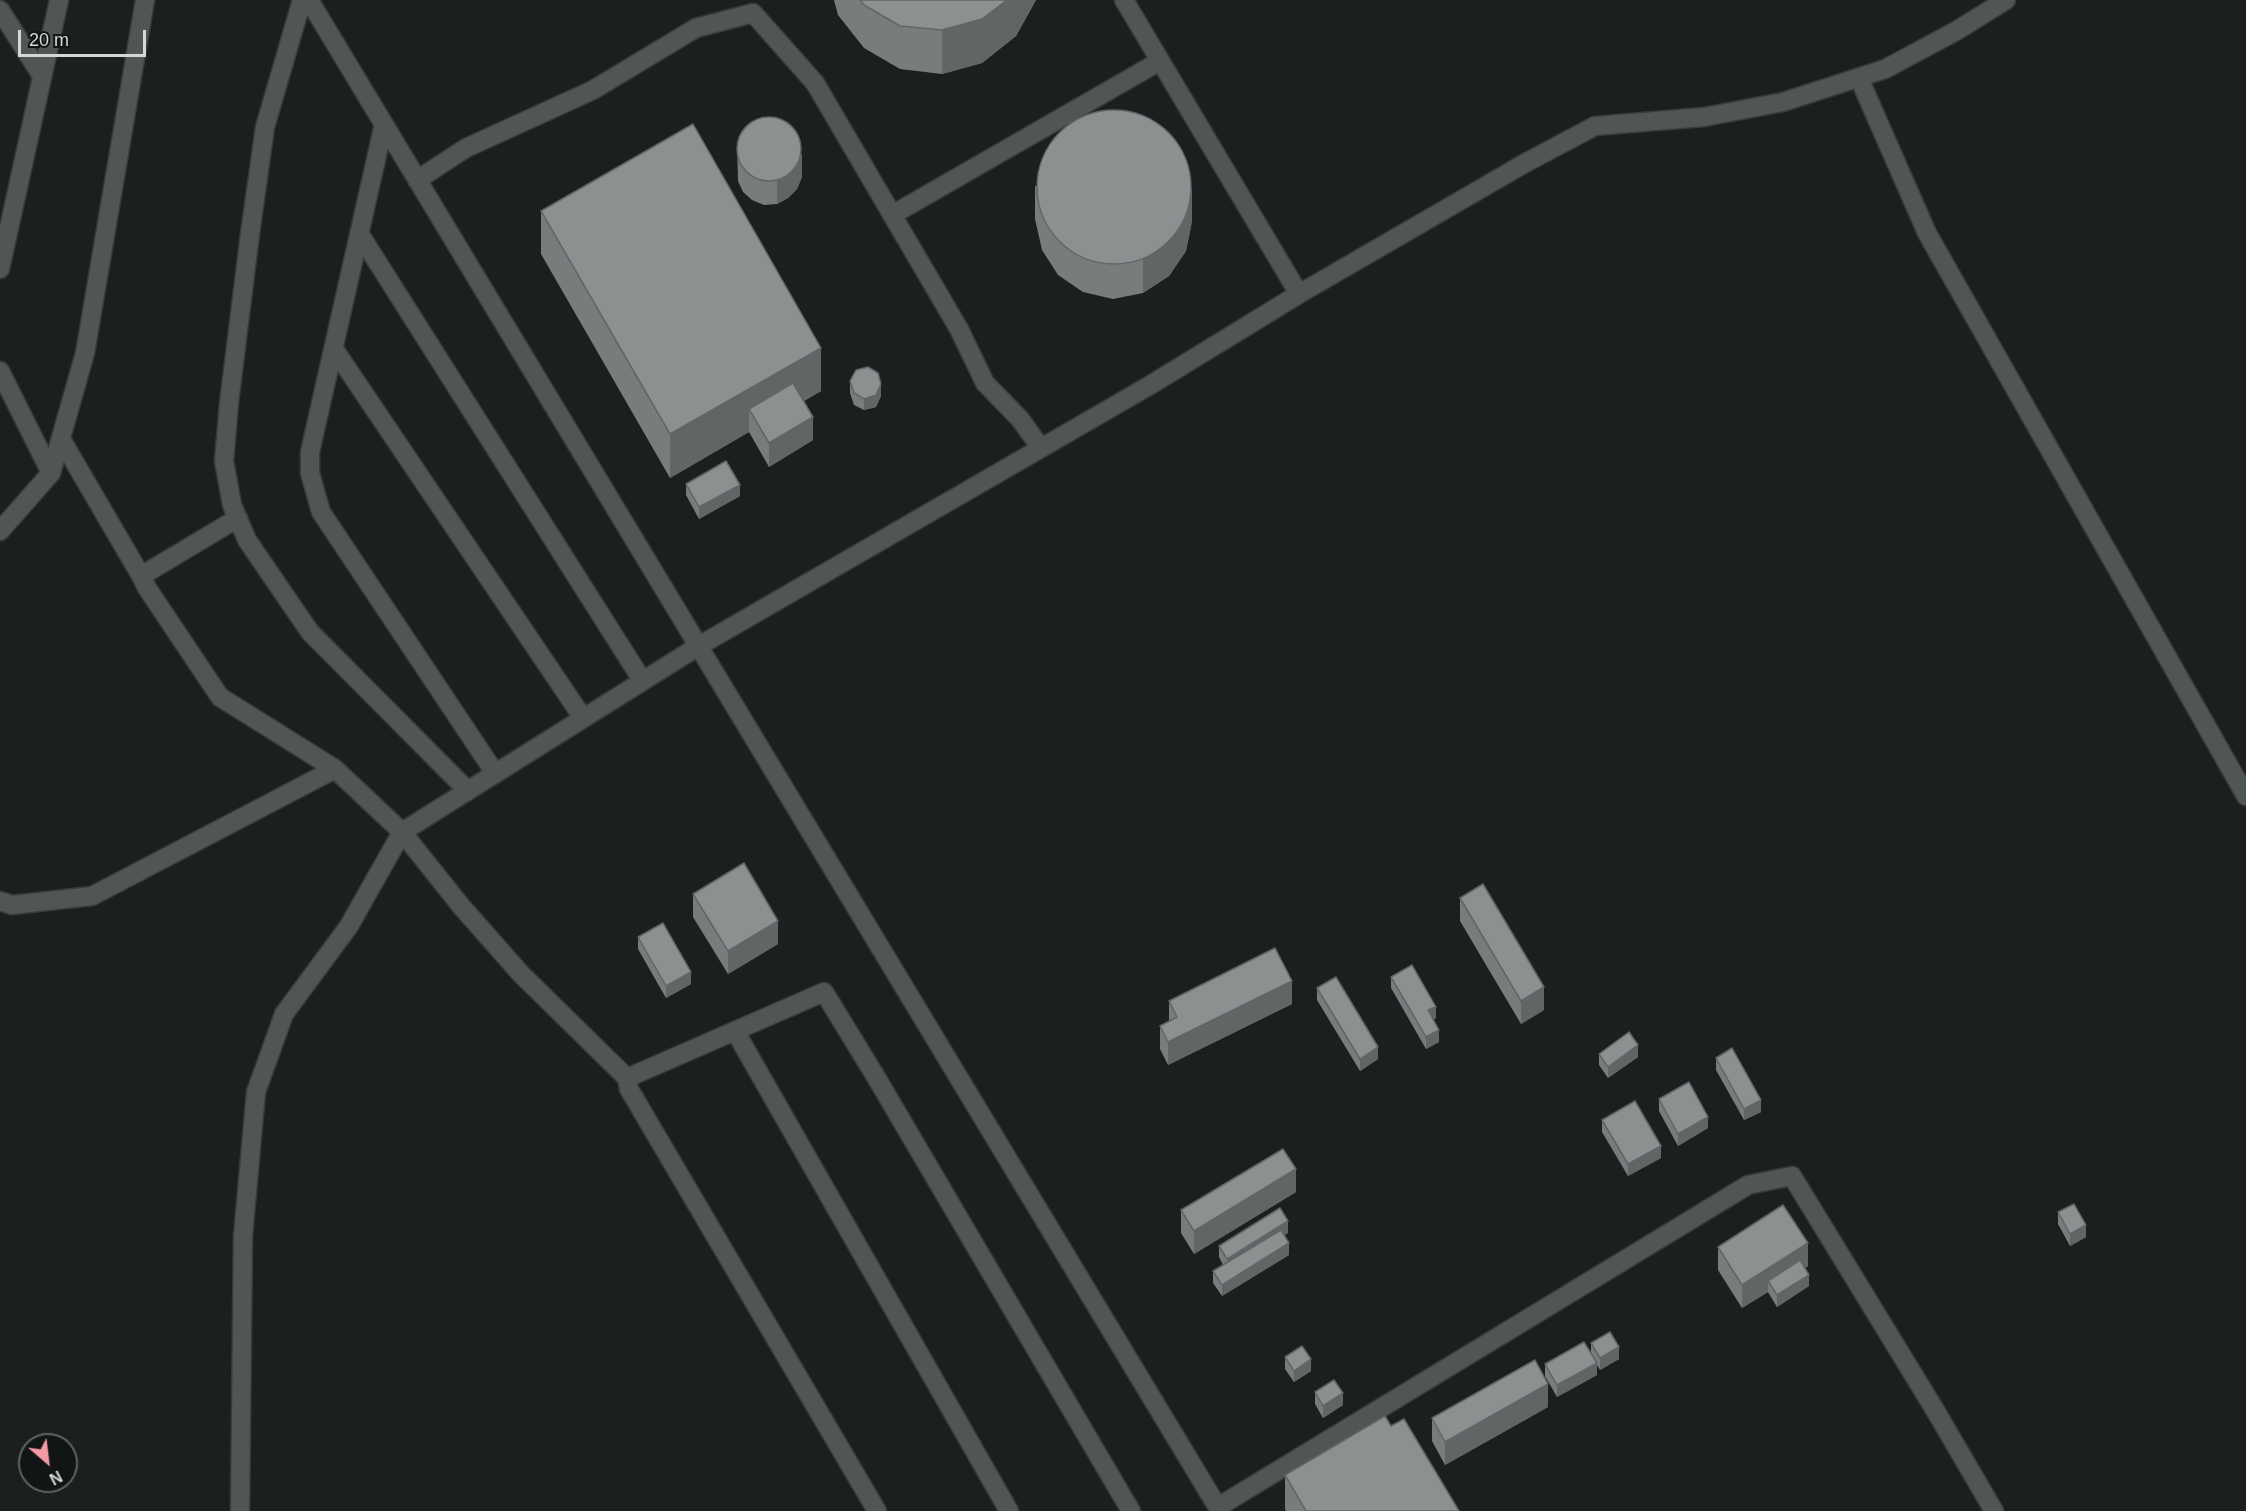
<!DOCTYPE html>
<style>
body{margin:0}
#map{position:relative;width:2246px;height:1511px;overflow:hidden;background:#1b1f1f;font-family:Arial,sans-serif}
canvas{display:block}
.north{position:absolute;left:18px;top:1433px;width:60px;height:60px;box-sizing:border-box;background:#121516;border:2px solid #606364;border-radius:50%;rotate:152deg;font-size:16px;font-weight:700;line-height:24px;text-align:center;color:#d5d8d8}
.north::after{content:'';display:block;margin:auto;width:21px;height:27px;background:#f49aa4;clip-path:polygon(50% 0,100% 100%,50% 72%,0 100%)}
.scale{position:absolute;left:18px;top:30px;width:128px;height:27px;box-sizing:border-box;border:3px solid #d5d8d8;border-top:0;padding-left:8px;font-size:18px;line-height:21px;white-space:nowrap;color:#d5d8d8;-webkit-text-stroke:4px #121516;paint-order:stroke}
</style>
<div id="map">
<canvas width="2246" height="1511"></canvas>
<div class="north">N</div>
<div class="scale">20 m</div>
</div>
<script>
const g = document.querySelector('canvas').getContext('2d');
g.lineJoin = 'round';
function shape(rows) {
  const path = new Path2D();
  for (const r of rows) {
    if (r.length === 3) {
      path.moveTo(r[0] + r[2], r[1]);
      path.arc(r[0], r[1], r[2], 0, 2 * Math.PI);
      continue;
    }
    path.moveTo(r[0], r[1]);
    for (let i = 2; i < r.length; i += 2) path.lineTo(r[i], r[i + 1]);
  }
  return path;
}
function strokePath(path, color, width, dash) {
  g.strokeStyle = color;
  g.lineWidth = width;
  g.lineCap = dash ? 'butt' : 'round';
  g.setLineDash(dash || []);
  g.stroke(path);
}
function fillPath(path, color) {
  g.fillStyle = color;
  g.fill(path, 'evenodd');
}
const lane = shape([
 [302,0,265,127,250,234,229,403,224,461,232,505,247,540,310,632,468,791],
 [309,0,1220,1511],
 [1124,0,1299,294],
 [0,10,42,76],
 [1859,78,1927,233,2246,796],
 [384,124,310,452,310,473,321,512,495,773],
 [417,180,466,148,593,90,696,28,753,13,815,83,959,329,985,383,1020,419,1041,448],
 [892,215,1160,61],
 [359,233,642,680],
 [0,269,59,0],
 [334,349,583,718],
 [0,371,51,473],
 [61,439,141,576,238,518],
 [141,576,147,588,220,697,335,769],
 [0,901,12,905,92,896,335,769,402,832,697,647,1152,384,1299,294,1527,162,1595,126,1704,117,1783,102,1885,69,1956,31,2006,0],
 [735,1031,1009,1511],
 [627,1078,629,1089,877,1511],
 [1218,1507,1748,1185,1792,1176,1935,1410,1994,1511],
 [240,1511,243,1236,256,1092,284,1014,349,926,402,832,461,906,521,974,627,1078,824,992,876,1077,1131,1511]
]);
const street = shape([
 [0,531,51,473,85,353,145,0]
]);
strokePath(lane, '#383b3b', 21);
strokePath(street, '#383b3b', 21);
strokePath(lane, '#505556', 18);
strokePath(street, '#505556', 18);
fillPath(shape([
 [834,0,1036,0,1016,36,982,63,942,74,900,69,864,48,838,15],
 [737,144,802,177,797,189,788,198,777,204,764,205,752,200,743,192,738,181],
 [1035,186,1192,221,1186,251,1169,276,1143,293,1113,299,1083,292,1058,275,1042,250,1035,219],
 [541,211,821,391,804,401,813,440,769,467,749,432,670,478,541,254],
 [850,381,881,396,876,407,864,410,854,405,850,393],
 [686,484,740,496,699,519,686,495],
 [693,894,778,944,728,974,693,917],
 [1460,898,1544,1010,1521,1024,1460,921],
 [638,937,691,984,666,998,638,949],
 [1391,977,1436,1018,1433,1020,1439,1042,1426,1049,1391,988],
 [1317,988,1378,1059,1360,1071,1317,1000],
 [1169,1001,1292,1004,1168,1065,1160,1049,1160,1026,1169,1021],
 [1599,1054,1638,1057,1608,1078,1599,1065],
 [1716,1058,1761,1112,1744,1120,1716,1070],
 [1659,1099,1708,1128,1678,1146,1659,1111],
 [1602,1120,1661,1158,1628,1176,1602,1132],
 [1296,1192,1194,1254,1181,1233,1181,1210],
 [2058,1212,2086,1237,2070,1246,2058,1224],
 [1288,1233,1284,1235,1289,1255,1222,1296,1213,1283,1213,1271,1223,1265,1219,1257,1219,1246],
 [1718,1247,1808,1266,1805,1268,1809,1286,1777,1307,1768,1292,1742,1308,1718,1270],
 [1591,1343,1619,1359,1600,1370,1597,1365,1597,1375,1557,1397,1545,1376,1545,1364,1591,1353],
 [1285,1357,1311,1371,1294,1382,1285,1369],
 [1315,1392,1343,1405,1323,1418,1315,1404],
 [1548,1407,1445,1465,1432,1441,1432,1418],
 [1391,1426,1459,1511,1286,1511,1285,1509,1285,1475]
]), '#787c7d');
fillPath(shape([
 [1007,0,1036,0,1016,36,982,63,942,74,942,30],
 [802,154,802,177,797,189,788,198,777,204,777,181],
 [1192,188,1192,221,1186,251,1169,276,1143,293,1143,259],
 [821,348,821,391,759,426,749,409,749,432,670,478,670,434],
 [881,384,881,396,876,407,864,410,864,399],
 [813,417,813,440,769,467,769,443],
 [740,485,740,496,699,519,699,507],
 [778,921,778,944,728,974,728,951],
 [691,972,691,984,666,998,666,986],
 [1292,981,1292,1004,1168,1065,1168,1042],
 [1544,987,1544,1010,1521,1024,1521,1001],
 [1436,1007,1436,1018,1428,1022,1428,1010],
 [1439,1030,1439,1042,1426,1049,1426,1037],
 [1638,1045,1638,1057,1608,1078,1608,1067],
 [1378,1047,1378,1059,1360,1071,1360,1059],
 [1761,1100,1761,1112,1744,1120,1744,1109],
 [1708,1117,1708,1128,1678,1146,1678,1134],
 [1661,1146,1661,1158,1628,1176,1628,1164],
 [1296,1169,1296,1192,1194,1254,1194,1231],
 [1288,1221,1288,1233,1227,1270,1227,1259],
 [2086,1225,2086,1237,2070,1246,2070,1234],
 [1289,1243,1289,1255,1222,1296,1222,1285],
 [1808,1243,1808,1266,1773,1289,1768,1281,1768,1292,1742,1308,1742,1285],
 [1809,1275,1809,1286,1777,1307,1777,1295],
 [1619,1347,1619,1359,1600,1370,1600,1358],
 [1311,1359,1311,1371,1294,1382,1294,1371],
 [1597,1363,1597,1375,1557,1397,1557,1385],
 [1548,1384,1548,1407,1445,1465,1445,1442],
 [1343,1393,1343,1405,1323,1418,1323,1406]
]), '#616566');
const building = shape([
 [860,0,1007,0,982,19,942,30,900,26,864,5,860,0],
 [1114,187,77],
 [769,149,32],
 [693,124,821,348,670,434,541,211,693,124],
 [868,367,878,373,881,384,876,395,864,399,854,393,850,381,856,370,868,367],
 [793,383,813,417,769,443,749,409,793,383],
 [726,461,740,485,699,507,686,484,726,461],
 [744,863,778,921,728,951,693,894,744,863],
 [1483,884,1544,987,1521,1001,1460,898,1483,884],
 [663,923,691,972,666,986,638,937,663,923],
 [1275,948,1292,981,1168,1042,1160,1026,1177,1017,1169,1001,1275,948],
 [1412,965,1436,1007,1428,1010,1439,1030,1426,1037,1391,977,1412,965],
 [1336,977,1378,1047,1360,1059,1317,988,1336,977],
 [1629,1032,1638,1045,1608,1067,1599,1054,1629,1032],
 [1732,1048,1761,1100,1744,1109,1716,1058,1732,1048],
 [1689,1082,1708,1117,1678,1134,1659,1099,1689,1082],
 [1635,1101,1661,1146,1628,1164,1602,1120,1635,1101],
 [1283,1149,1296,1169,1194,1231,1181,1210,1283,1149],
 [2074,1204,2086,1225,2070,1234,2058,1212,2074,1204],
 [1783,1205,1808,1243,1742,1285,1718,1247,1783,1205],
 [1280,1208,1288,1221,1227,1259,1219,1246,1280,1208],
 [1281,1230,1289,1243,1222,1285,1213,1271,1281,1230],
 [1800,1260,1809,1275,1777,1295,1768,1281,1800,1260],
 [1610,1332,1619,1347,1600,1358,1591,1343,1610,1332],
 [1584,1342,1597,1363,1557,1385,1545,1364,1584,1342],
 [1302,1346,1311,1359,1294,1371,1285,1357,1302,1346],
 [1535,1360,1548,1384,1445,1442,1432,1418,1535,1360],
 [1334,1380,1343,1393,1323,1406,1315,1392,1334,1380],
 [1385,1416,1391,1426,1404,1419,1459,1511,1306,1511,1285,1475,1385,1416]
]);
fillPath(building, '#8b9091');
strokePath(building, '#616566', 1.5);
</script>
